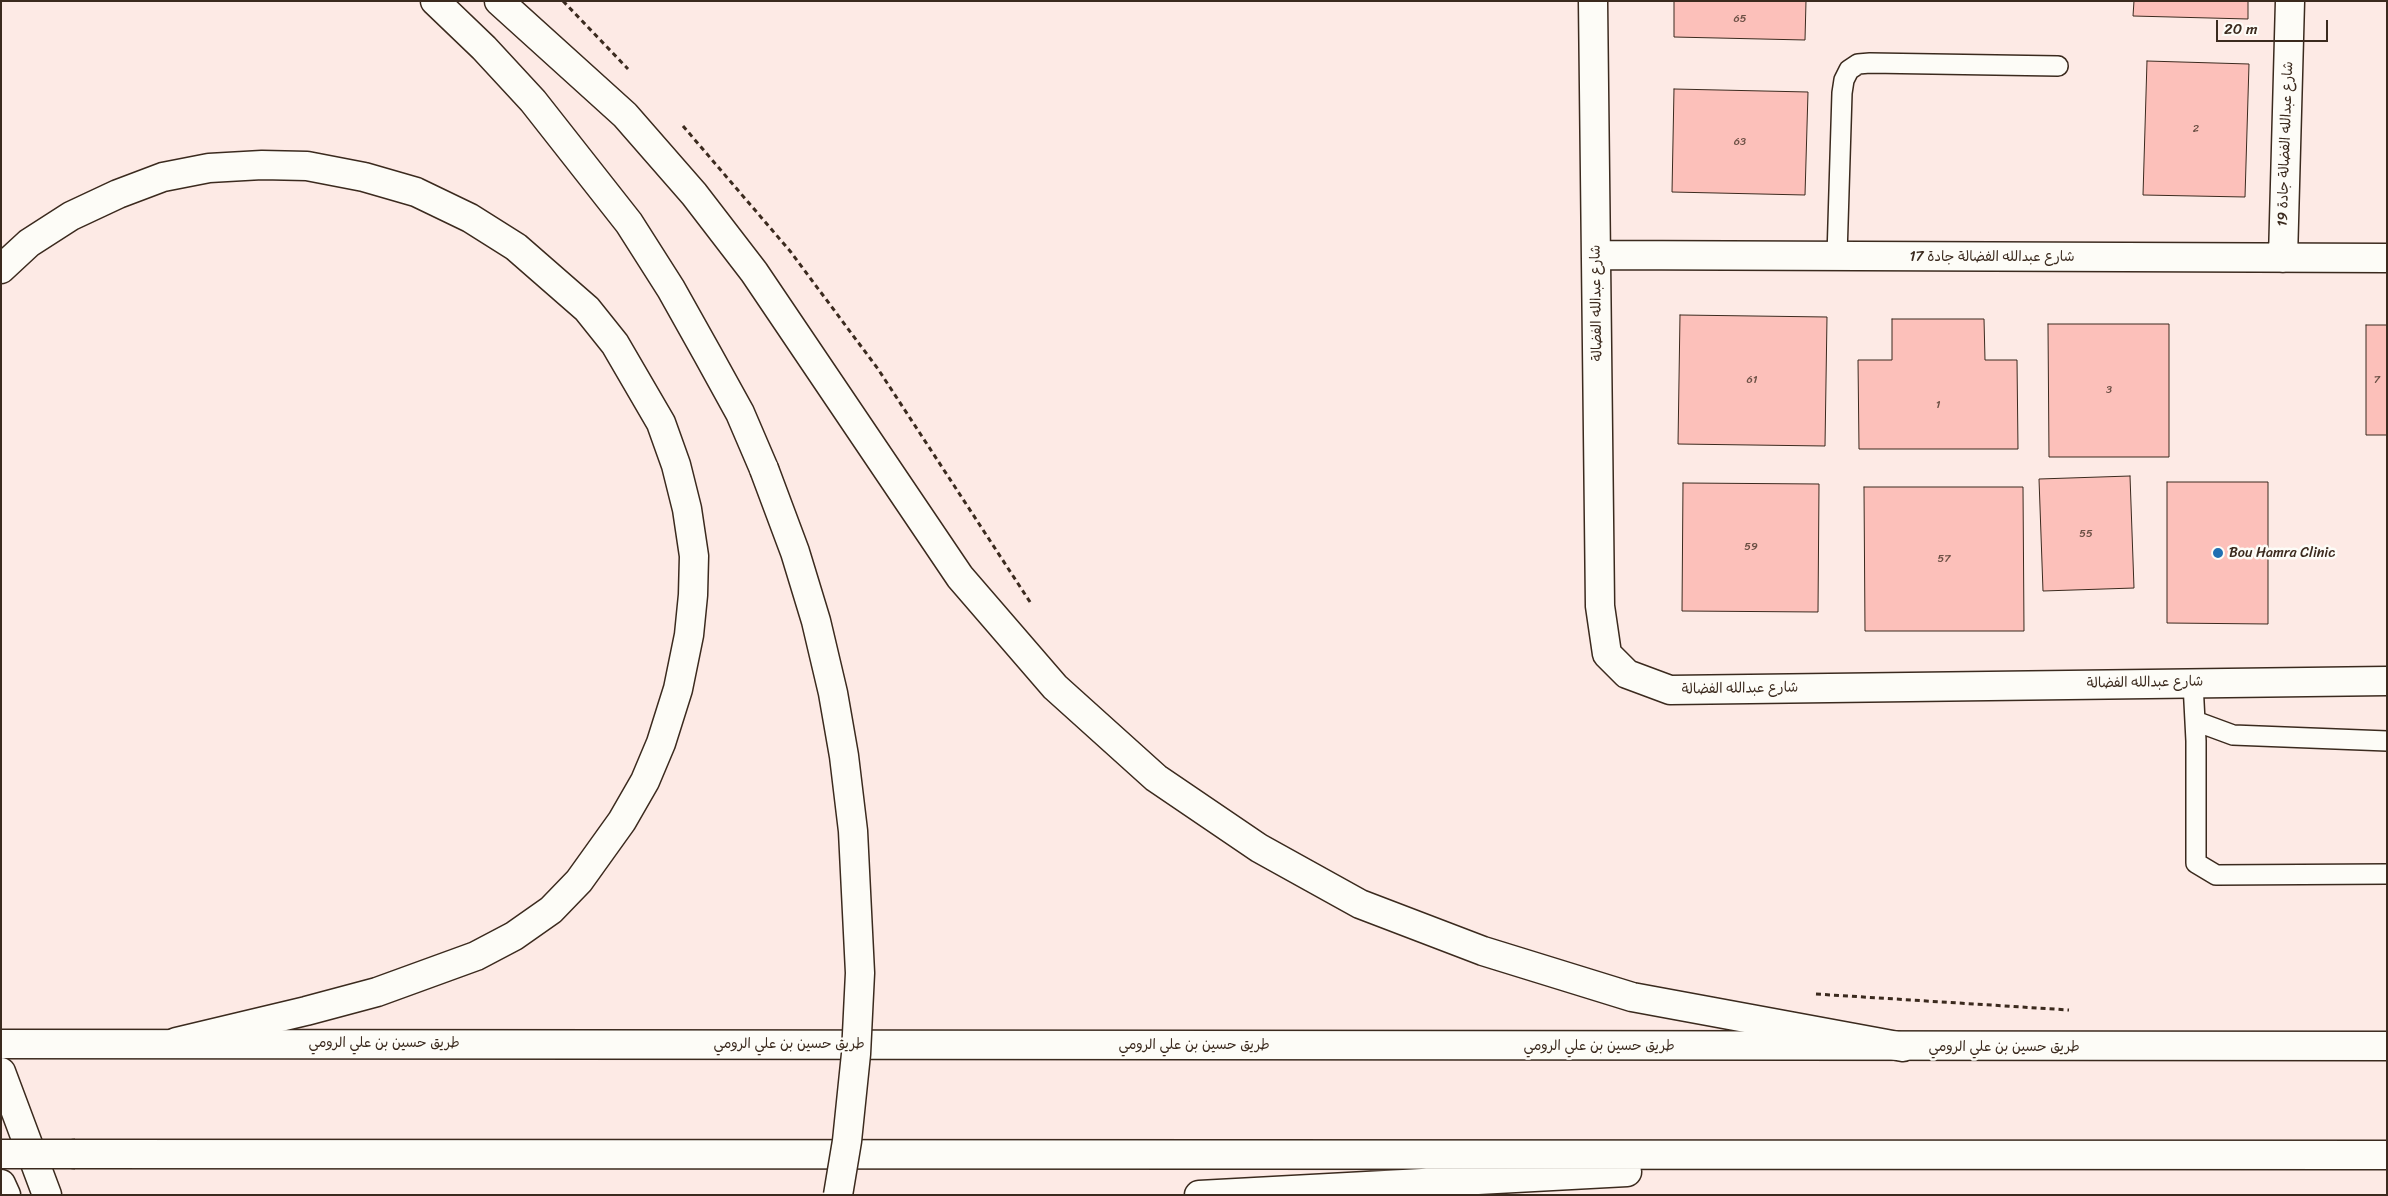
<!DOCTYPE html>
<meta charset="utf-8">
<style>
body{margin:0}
#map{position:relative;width:2388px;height:1196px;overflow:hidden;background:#fdeae5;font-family:Sriracha,sans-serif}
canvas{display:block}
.frame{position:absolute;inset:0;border:2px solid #3b2a1e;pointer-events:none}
.scale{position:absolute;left:2216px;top:20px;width:112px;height:22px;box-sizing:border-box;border:2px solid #3b2a1e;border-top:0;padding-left:6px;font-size:15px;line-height:18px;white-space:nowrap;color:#3b2a1e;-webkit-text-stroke:4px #fdfcf7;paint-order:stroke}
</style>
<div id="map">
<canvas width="2388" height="1196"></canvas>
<div class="frame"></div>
<div class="scale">20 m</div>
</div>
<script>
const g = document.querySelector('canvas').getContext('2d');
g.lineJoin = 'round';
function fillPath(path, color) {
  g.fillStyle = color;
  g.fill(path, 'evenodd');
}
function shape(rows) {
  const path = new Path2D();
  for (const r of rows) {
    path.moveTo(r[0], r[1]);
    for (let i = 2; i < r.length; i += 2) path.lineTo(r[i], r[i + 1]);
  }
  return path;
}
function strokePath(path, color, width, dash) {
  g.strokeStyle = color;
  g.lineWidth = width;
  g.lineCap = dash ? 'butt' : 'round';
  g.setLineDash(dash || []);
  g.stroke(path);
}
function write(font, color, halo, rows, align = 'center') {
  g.font = font + ' Sriracha,"Playpen Sans Arabic",sans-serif';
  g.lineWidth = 5;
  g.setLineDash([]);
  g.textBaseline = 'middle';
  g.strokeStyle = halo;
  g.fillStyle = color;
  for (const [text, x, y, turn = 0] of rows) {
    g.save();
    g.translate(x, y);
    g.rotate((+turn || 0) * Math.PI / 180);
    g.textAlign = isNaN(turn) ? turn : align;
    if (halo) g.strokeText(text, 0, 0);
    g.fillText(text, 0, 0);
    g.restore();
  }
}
const building = shape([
 [1674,1,1806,1,1805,40,1674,37,1674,1],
 [2134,1,2248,1,2248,19,2133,16,2134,1],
 [2147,61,2249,64,2245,197,2143,195,2147,61],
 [1674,89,1808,92,1805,195,1672,192,1674,89],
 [1680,315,1827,317,1825,446,1678,444,1680,315],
 [1892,319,1984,319,1985,360,2017,360,2018,449,1859,449,1858,360,1892,360,1892,319],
 [2048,324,2169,324,2169,457,2049,457,2048,324],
 [2366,325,2387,325,2387,435,2366,435,2366,325],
 [2130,476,2134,588,2043,591,2039,479,2130,476],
 [2167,482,2268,482,2268,624,2167,623,2167,482],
 [1683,483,1819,484,1818,612,1682,611,1683,483],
 [1864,487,2023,487,2024,631,1865,631,1864,487]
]);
fillPath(building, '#fcc0ba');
strokePath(building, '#3b2a1e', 1);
const service = shape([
 [1837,256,1842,93,1844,80,1849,70,1858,64,1870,63,2058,66],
 [2193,683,2196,741,2196,863,2216,875,2387,874],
 [2195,721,2233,735,2387,741]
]);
const minor = shape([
 [1593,1,1600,606,1607,654,1627,674,1670,690,2387,681],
 [1596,255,2387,258],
 [2283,258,2290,1]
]);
const trunk = shape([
 [1,1044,2387,1046],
 [75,1154,2387,1155],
 [1199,1195,1627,1172]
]);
const motorway = shape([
 [435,1,484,48,533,101,629,223,671,289,708,355,740,413,764,469],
 [499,1,625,115,694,194,754,272,960,577,1055,687,1156,778,1259,848,1360,904,1483,951,1632,997,1903,1047],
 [1,269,29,243,71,216,118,194,163,177,209,168,262,165,307,166,364,177,416,192,470,218,516,247,587,309,615,344,661,423,676,465,687,509,694,556,693,595,689,635,678,689,661,743,645,781,622,821,579,881,551,910,514,936,476,956,377,992,306,1011,176,1042],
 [1,1072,47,1195],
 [1,1184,6,1195]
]);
strokePath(service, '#3b2a1e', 22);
strokePath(minor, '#3b2a1e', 31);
strokePath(trunk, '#3b2a1e', 31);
strokePath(motorway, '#3b2a1e', 31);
strokePath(shape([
 [563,1,628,69],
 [683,126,790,251,878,369,1032,605],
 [1816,994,2069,1010]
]), '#3b2a1e', 3, [5, 4]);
strokePath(service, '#fdfcf7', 19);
strokePath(minor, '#fdfcf7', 28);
strokePath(trunk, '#fdfcf7', 28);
strokePath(motorway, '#fdfcf7', 28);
const trunkBridge = shape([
 [1,1154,75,1154]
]);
const motorwayBridge = shape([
 [764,469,795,552,816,621,833,693,844,756,853,831,860,973,856,1054,847,1141,838,1195]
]);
strokePath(trunkBridge, '#3b2a1e', 31, []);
strokePath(motorwayBridge, '#3b2a1e', 31, []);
strokePath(trunkBridge, '#fdfcf7', 28);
strokePath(motorwayBridge, '#fdfcf7', 28);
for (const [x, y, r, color] of [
 [2218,553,6,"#1f6fb2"]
]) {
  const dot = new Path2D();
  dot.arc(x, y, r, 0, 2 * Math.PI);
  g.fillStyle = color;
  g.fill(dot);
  strokePath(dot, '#fdfcf7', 2);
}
write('11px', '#6b5045', null, [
 ["65",1740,19],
 ["2",2196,129],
 ["63",1740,142],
 ["61",1752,380],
 ["7",2377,380],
 ["3",2109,390],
 ["1",1938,405],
 ["55",2086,534],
 ["59",1751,547],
 ["57",1944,559]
]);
write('14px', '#3b2a1e', '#fdfcf7', [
 ["شارع عبدالله الفضالة جادة 19",2286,144,-88],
 ["شارع عبدالله الفضالة جادة 17",1992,257],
 ["شارع عبدالله الفضالة",1597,303,-91],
 ["شارع عبدالله الفضالة",2145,683,-1],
 ["شارع عبدالله الفضالة",1740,689,-1],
 ["طريق حسين بن علي الرومي",384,1043],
 ["طريق حسين بن علي الرومي",789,1044],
 ["طريق حسين بن علي الرومي",1194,1045],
 ["طريق حسين بن علي الرومي",1599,1046],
 ["طريق حسين بن علي الرومي",2004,1047]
]);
write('14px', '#3b2a1e', '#fdfcf7', [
 ["Bou Hamra Clinic",2229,553]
], 'left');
</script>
